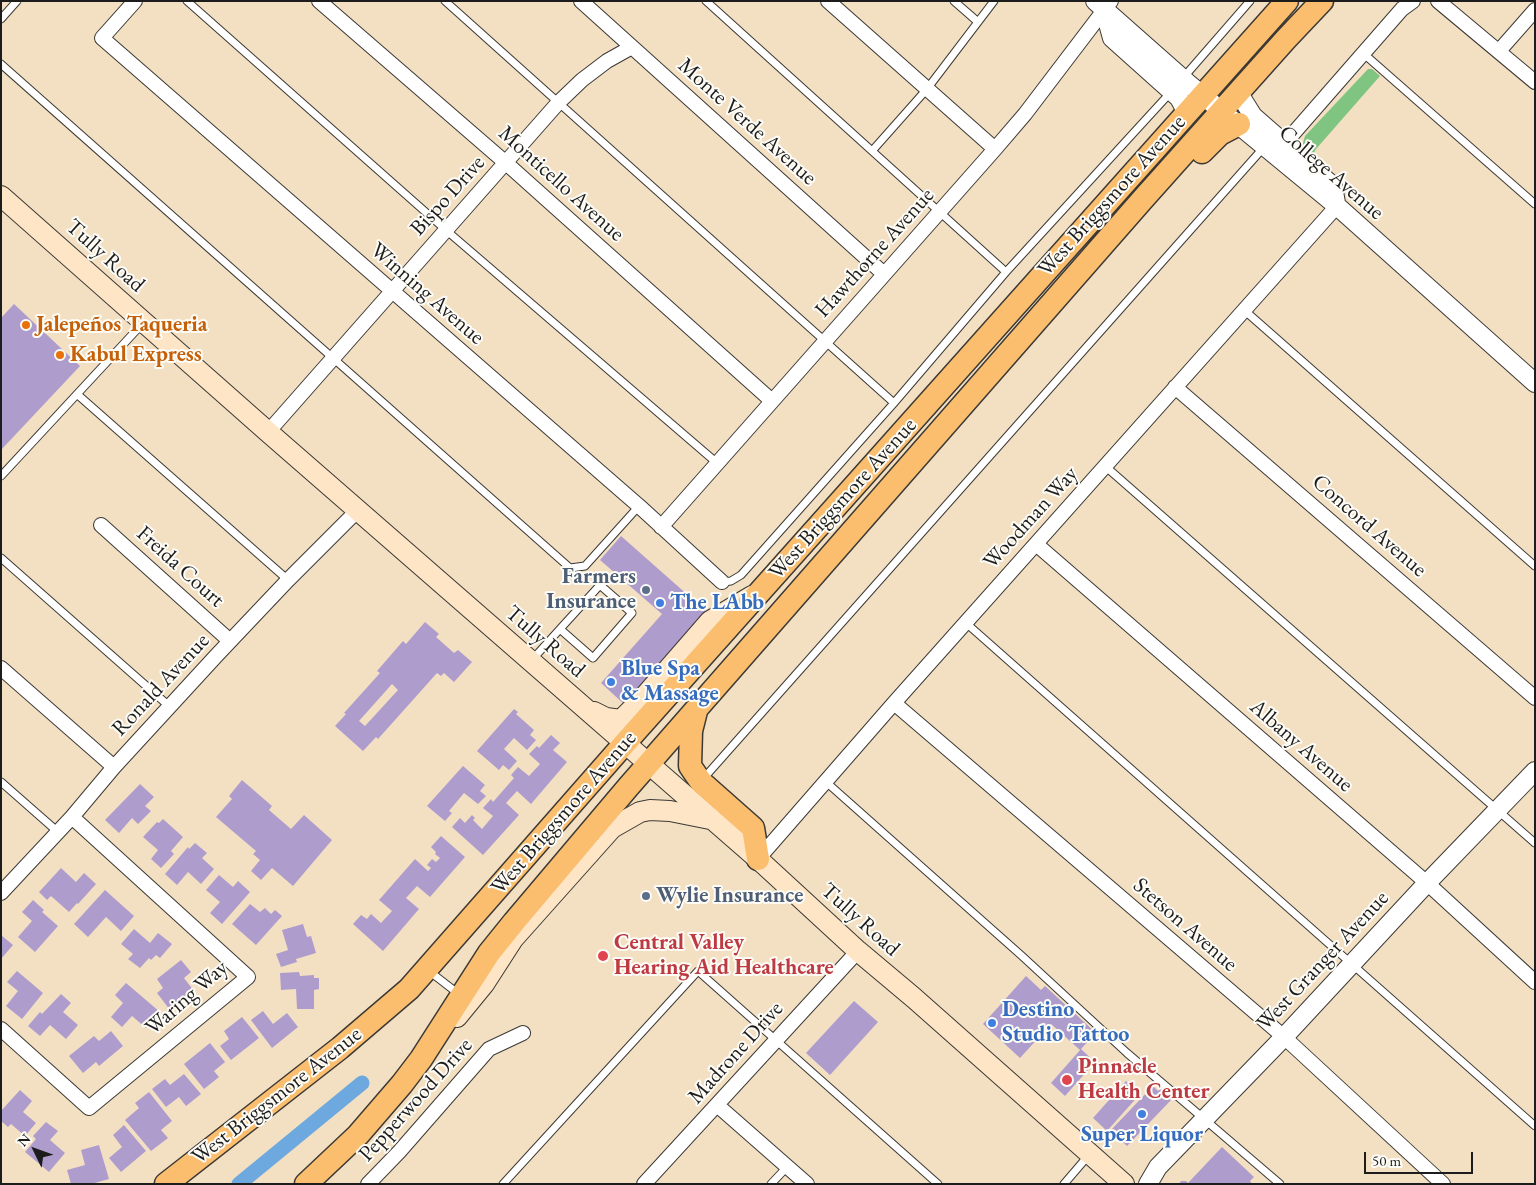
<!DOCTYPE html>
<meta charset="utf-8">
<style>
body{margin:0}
#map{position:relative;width:1536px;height:1185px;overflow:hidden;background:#f3e0c3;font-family:"EB Garamond",serif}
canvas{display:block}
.frame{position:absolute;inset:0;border:2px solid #1c1c1c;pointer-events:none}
.north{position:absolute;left:10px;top:1125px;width:50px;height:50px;-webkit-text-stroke:4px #fdfcf7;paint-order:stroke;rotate:312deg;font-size:14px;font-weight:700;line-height:20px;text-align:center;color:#1c1c1c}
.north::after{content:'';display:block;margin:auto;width:18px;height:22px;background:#1c1c1c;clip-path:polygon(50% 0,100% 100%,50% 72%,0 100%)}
.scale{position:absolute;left:1364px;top:1152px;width:109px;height:22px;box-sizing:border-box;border:2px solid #1c1c1c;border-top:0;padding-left:6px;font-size:15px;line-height:18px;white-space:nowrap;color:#1c1c1c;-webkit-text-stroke:4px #fdfcf7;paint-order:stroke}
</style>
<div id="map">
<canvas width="1536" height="1185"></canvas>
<div class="frame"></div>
<div class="north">N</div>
<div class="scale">50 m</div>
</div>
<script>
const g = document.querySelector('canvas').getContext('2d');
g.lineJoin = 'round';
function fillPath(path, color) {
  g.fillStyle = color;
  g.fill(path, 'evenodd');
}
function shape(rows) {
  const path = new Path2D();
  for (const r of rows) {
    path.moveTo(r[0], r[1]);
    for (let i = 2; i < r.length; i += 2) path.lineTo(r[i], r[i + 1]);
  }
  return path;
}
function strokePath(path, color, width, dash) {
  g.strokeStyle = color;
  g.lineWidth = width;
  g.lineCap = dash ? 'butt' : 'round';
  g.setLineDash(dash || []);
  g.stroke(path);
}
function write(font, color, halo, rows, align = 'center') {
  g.font = font + ' "EB Garamond",serif';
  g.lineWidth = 4;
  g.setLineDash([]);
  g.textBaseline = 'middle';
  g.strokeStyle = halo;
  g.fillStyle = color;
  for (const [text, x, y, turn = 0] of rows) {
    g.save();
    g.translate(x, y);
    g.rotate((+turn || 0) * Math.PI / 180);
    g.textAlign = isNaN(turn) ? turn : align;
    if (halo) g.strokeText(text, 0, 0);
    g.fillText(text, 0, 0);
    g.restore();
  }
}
fillPath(shape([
 [1368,69,1372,69,1380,76,1316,149,1311,158,1301,150,1305,136]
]), '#7fc581');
strokePath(shape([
 [239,1184,362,1083]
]), '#6da9de', 15);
fillPath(shape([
 [14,304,80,366,1,450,1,318],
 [621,536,707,612,625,705,601,683,662,614,600,560],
 [425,622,439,634,436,637,454,653,458,650,472,662,454,682,444,673,441,676,437,673,378,739,376,737,363,751,335,726,346,714,344,713,380,673,377,671,403,641,406,644],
 [392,684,398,690,365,726,359,721],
 [514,709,518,712,516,714,534,730,530,735,536,740,527,750,514,738,504,749,517,761,509,770,503,765,499,770,477,751],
 [551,735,560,743,553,750,567,762,531,804,517,791,506,803,519,815,483,855,452,827,460,818,465,823,472,815,475,818,473,820,482,829,493,816,483,808,491,799,493,802,514,778,511,775,518,767,529,776,540,764,529,754,537,746,539,748],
 [463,766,485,785,480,791,486,796,478,804,464,793,449,811,452,813,445,821,427,806],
 [242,780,272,806,269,810,291,829,304,815,332,840,293,886,272,868,261,880,251,871,260,860,253,854,256,851,216,817,232,799,229,796],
 [140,784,154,797,145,806,151,811,138,824,132,818,119,833,105,820],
 [163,819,183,837,171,851,174,854,161,868,151,859,158,850,143,837,157,822,159,823],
 [441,836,465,857,430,897,417,886,406,898,419,909,383,951,353,924,361,915,367,919,371,914,381,923,392,911,379,900,415,859,428,871,431,868,427,865,432,859,436,862,440,858,435,854,436,852,431,847],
 [195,843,207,853,202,858,214,869,201,884,188,872,177,885,165,874,188,847,189,849],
 [61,868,76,882,84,873,96,884,78,904,77,903,69,912,51,896,47,900,39,892],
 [219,875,233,887,238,881,250,892,222,924,210,913,220,902,206,890],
 [105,890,134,916,121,931,106,917,88,937,74,924],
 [33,900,44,910,42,912,58,926,35,952,18,937,32,921,22,912],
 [250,904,260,912,265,908,271,914,275,910,282,916,256,945,232,924],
 [303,924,307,937,311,936,316,953,296,959,297,962,281,967,276,954,288,950,282,930],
 [134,929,150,943,158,933,172,944,160,958,156,955,151,960,149,958,140,968,128,959,133,954,121,944],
 [1,935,13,945,1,959],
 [181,960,191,972,184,978,194,991,170,1010,157,993,163,988,157,979],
 [17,971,43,993,22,1019,6,1006,18,991,7,982],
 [299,972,300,976,314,975,314,978,319,978,319,989,314,990,314,1009,297,1009,296,989,281,990,280,973],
 [1026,976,1041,990,1045,986,1096,1033,1080,1050,1051,1024,1020,1058,983,1024],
 [126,983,160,1012,146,1028,132,1016,122,1027,111,1017,123,1003,115,995],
 [61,994,71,1003,63,1012,78,1025,66,1039,50,1025,40,1036,28,1026,40,1012,42,1014],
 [854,1001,878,1022,830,1075,806,1053],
 [263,1011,273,1024,287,1013,298,1027,272,1048,251,1020],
 [242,1017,259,1038,231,1060,220,1046,229,1039,224,1031],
 [111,1031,123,1046,99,1066,96,1062,83,1073,69,1056,94,1036,99,1041],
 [210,1043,225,1062,214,1071,219,1077,204,1089,184,1064],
 [1081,1049,1095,1062,1065,1096,1051,1083],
 [184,1074,201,1094,186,1106,179,1097,166,1107,152,1089,165,1079,170,1085],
 [1126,1081,1140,1094,1107,1131,1093,1118],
 [1153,1086,1158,1091,1161,1088,1173,1098,1127,1146,1111,1130],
 [20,1090,32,1101,23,1112,36,1123,25,1136,11,1124,8,1127,1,1121,1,1111],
 [149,1092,172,1121,161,1130,168,1138,151,1151,125,1120,139,1108,135,1103],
 [46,1122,58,1131,50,1140,65,1153,49,1172,25,1152,36,1139,33,1136],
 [124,1125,146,1151,121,1172,109,1158,122,1147,113,1135],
 [99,1145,109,1179,91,1184,71,1184,67,1170,85,1165,81,1150],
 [1222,1147,1254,1177,1250,1181,1252,1184,1179,1184,1181,1181,1186,1181,1188,1183]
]), '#ae9ccd');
const service = shape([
 [187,1,447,231,717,463],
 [445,1,894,403],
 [706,1,1006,272],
 [954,1,978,22],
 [1,19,17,1],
 [1364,54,1535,204],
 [1,64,570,568,585,566,639,506],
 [1183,78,1250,1],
 [872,151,927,89,994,1],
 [1244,310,1535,566],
 [78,395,288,580],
 [1105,466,1535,843],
 [1,476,143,323],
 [1,558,169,706],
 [722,582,731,581,741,575,894,403,1006,272,1171,92],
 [966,623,1535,1126],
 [531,661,560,629,600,585,632,613,593,658,560,629],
 [703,779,1265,146],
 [825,781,1022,956,1127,1053,1280,1184],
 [1,782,58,832],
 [429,971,460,995],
 [503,1184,698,971,938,1184],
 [771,1184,787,1167],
 [1064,1184,1088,1156]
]);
const minor = shape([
 [135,1,102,38,639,506,722,582],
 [319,1,506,163,772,401],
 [581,1,884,274],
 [828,1,995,149],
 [1438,1,1535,82],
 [1499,51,1535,10],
 [1278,151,1402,9,1413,1],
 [1175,387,1535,698],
 [268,432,558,103,582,80,607,61,632,47],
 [101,525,230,641],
 [661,527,995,149,1025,114,1111,1],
 [1036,544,1427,883,1535,982],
 [1,668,114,767],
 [894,703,1284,1037,1443,1184],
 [758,859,894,703,1337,206],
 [1,893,72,817,114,767,216,656,288,580,358,510],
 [1,1029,89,1108,248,977,72,817],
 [717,1105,807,1184],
 [368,1184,399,1152,489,1049,523,1033],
 [644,1184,858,951]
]);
const tertiary = shape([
 [1095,1,1190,85,1337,206,1535,383],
 [1104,9,1112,38,1179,98,1187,113],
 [1238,92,1253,116,1333,186,1336,203],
 [1148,1184,1158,1167,1284,1037,1427,883,1535,771]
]);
const secondary = shape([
 [1,196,268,432,758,859,858,951,914,998,1124,1184],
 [594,712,606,718,621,720,643,698,710,621,752,596],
 [457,1017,484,984,513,939,612,828,640,812,650,810,670,811,710,819]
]);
const primary = shape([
 [1202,152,1220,134,1239,124],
 [696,711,691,731,690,766,701,782,753,828,758,859],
 [166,1184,340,1048,409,989,625,743,1287,1],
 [306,1184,358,1135,402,1084,421,1059,489,953,514,922,629,786,1143,199,1286,39,1322,1]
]);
strokePath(service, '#3c3935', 9);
strokePath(minor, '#3c3935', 16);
strokePath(tertiary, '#3c3935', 20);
strokePath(secondary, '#3c3935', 22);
strokePath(primary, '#3c3935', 25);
strokePath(service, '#fff', 7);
strokePath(minor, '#fff', 14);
strokePath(tertiary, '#fff', 18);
strokePath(secondary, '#fde5c5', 20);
strokePath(primary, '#fbbe6e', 22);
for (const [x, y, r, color] of [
 [26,325,5,"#e8710a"],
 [60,355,5,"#e8710a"],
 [646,590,5,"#5c6f8a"],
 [660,603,5,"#3f7fe0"],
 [611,682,5,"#3f7fe0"],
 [646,896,5,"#5c6f8a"],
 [603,956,6,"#e0444e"],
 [992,1023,5,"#3f7fe0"],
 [1067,1080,6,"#e0444e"],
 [1142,1114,5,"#3f7fe0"]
]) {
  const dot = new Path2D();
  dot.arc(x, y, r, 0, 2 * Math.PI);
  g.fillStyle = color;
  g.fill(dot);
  strokePath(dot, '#fdfcf7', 2);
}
write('22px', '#1c1c1c', '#fdfcf7', [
 ["Monte Verde Avenue",747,122,42],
 ["College Avenue",1331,173,41],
 ["Monticello Avenue",561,184,42],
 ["Bispo Drive",448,196,-48],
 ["West Briggsmore Avenue",1112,196,-48],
 ["Hawthorne Avenue",875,253,-48],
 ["Tully Road",105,256,42],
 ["Winning Avenue",427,294,41],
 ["West Briggsmore Avenue",843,499,-48],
 ["Woodman Way",1031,518,-48],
 ["Concord Avenue",1369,526,41],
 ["Freida Court",180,567,42],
 ["Tully Road",545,642,41],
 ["Ronald Avenue",161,685,-47],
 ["Albany Avenue",1301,746,41],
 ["West Briggsmore Avenue",564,813,-49],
 ["Tully Road",860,920,42],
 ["Stetson Avenue",1185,925,41],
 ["West Granger Avenue",1323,961,-47],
 ["Waring Way",187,998,-41],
 ["Madrone Drive",736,1053,-48],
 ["West Briggsmore Avenue",277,1096,-38],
 ["Pepperwood Drive",416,1100,-48]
]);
write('bold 22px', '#c56008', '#fdfcf7', [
 ["Jalepeños Taqueria",36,325],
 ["Kabul Express",70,355]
], 'left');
write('bold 22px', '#4e5e75', '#fdfcf7', [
 ["Farmers",636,577],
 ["Insurance",636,602],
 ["Wylie Insurance",656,896,"left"]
], 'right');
write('bold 22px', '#366cbe', '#fdfcf7', [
 ["The LAbb",670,603],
 ["Blue Spa",621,669],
 ["& Massage",621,694],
 ["Destino",1002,1010],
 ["Studio Tattoo",1002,1035],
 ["Super Liquor",1142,1135,"center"]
], 'left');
write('bold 22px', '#be3a42', '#fdfcf7', [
 ["Central Valley",614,943],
 ["Hearing Aid Healthcare",614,968],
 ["Pinnacle",1078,1067],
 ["Health Center",1078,1092]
], 'left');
</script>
